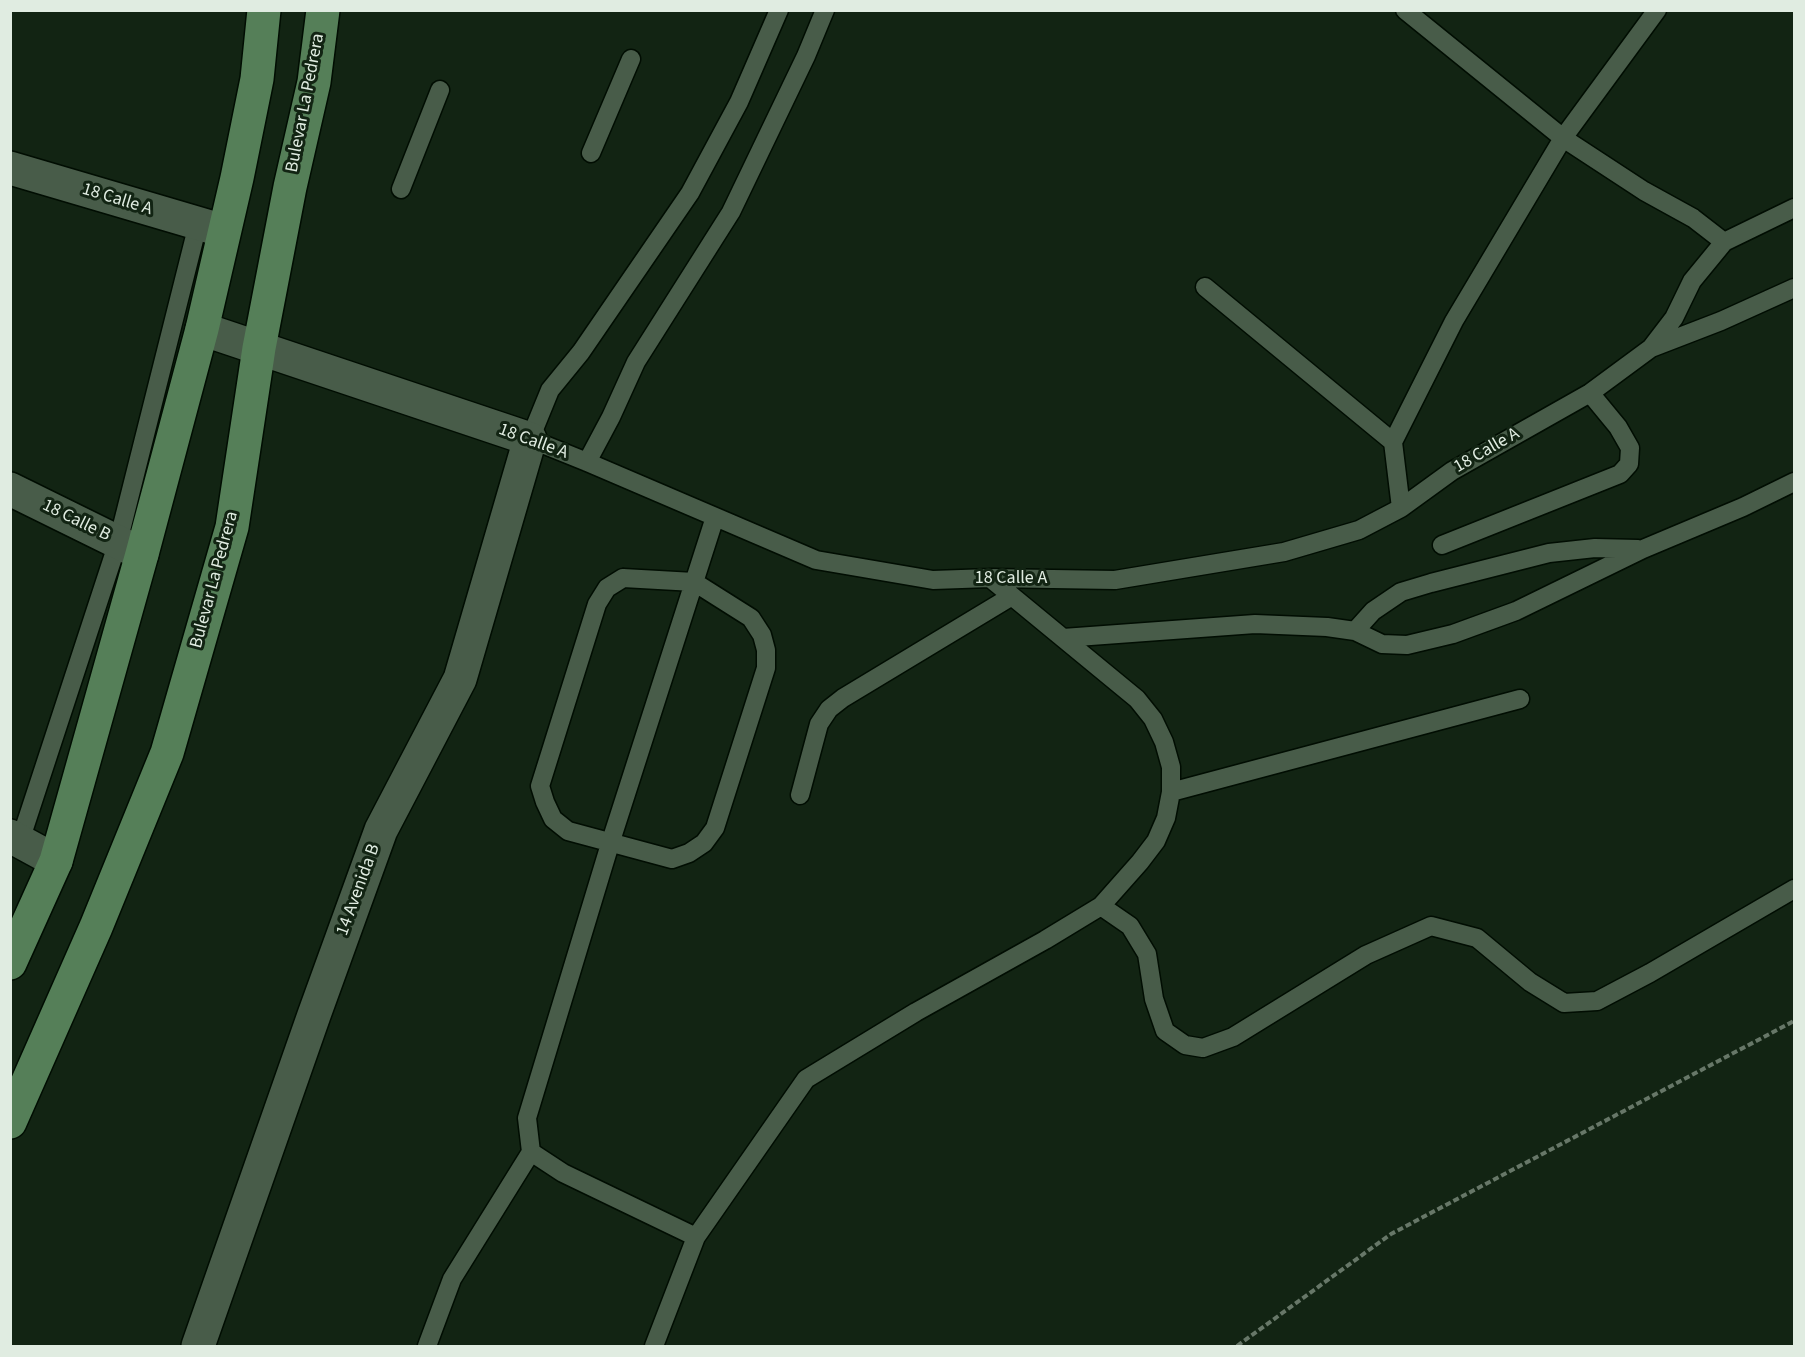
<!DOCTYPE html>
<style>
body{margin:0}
#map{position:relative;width:1805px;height:1357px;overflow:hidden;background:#122413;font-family:"Source Sans 3",sans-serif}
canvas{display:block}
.frame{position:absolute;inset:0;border:12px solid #e0ece1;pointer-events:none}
</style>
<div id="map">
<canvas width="1805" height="1357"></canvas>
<div class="frame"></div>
</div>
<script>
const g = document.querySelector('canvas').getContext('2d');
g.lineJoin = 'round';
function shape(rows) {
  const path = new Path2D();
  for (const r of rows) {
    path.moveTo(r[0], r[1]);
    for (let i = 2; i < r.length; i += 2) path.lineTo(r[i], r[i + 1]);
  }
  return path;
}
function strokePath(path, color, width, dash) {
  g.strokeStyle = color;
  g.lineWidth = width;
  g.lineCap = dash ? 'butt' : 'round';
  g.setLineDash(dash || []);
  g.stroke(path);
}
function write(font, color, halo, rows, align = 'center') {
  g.font = font + ' "Source Sans 3",sans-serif';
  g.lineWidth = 6;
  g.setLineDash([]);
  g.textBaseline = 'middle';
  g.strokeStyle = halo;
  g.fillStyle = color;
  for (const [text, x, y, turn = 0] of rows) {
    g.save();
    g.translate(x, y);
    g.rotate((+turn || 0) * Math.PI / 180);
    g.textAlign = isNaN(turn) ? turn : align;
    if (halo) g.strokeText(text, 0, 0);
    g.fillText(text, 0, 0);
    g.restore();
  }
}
const lane = shape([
 [779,10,739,102,690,193,581,352,550,390,530,439,587,462,816,560,933,580,990,578,1115,580,1284,552,1359,530,1401,508,1452,471,1590,393,1651,348,1721,321,1794,288],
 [1405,10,1563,138,1644,191,1693,218,1724,242],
 [591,153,631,59],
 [401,189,440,90],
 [1205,287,1393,442],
 [1651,348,1674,318,1692,281,1724,242,1794,208],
 [587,462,611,417,636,362,731,212,806,56,825,10],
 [1401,508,1393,442,1454,321,1563,138,1657,10],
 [1442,545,1620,474,1629,464,1630,448,1618,427,1590,393],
 [623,578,694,582,751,618,762,635,766,650,766,668,715,828,704,843,689,853,672,859,568,831,553,819,545,802,540,786,597,604,607,588,623,578],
 [1355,631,1373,611,1401,592,1431,583,1549,553,1595,548,1638,549],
 [1063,638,1255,624,1327,627,1355,631,1382,644,1407,645,1453,634,1516,611,1643,549,1743,507,1794,482],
 [1171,792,1520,699],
 [800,795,819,724,829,709,843,698,1012,596],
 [20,841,118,542,198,224],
 [1101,906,1130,926,1147,954,1154,999,1165,1031,1185,1045,1203,1048,1233,1037,1366,955,1431,926,1477,938,1530,982,1564,1003,1597,1001,1650,973,1794,889],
 [696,1237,563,1173,531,1152,527,1118,610,844,715,517],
 [427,1346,452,1279,531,1152],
 [654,1346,696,1237,806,1079,916,1012,1045,940,1101,906,1140,862,1156,841,1166,818,1171,792,1171,767,1164,742,1153,719,1137,699,990,578]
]);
const street = shape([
 [10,168,224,231],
 [10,489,142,554],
 [10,836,56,861],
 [198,1346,314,1015,381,830,460,679,530,439,202,329]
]);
const primary = shape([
 [10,963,56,861,142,554,202,329,237,178,257,79,264,10],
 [10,1122,96,927,167,753,232,527,259,348,290,187,314,82,323,10]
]);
strokePath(lane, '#010d02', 21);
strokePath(street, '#010d02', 36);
strokePath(primary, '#010d02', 36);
strokePath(shape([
 [1237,1346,1391,1234,1794,1021]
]), '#677768', 4, [6, 3]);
strokePath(lane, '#485c49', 18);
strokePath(street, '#485c49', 33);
strokePath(primary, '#557f58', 33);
write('18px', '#e0ece1', '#122413', [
 ["Bulevar La Pedrera",306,103,-79],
 ["18 Calle A",117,200,17],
 ["18 Calle A",533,442,20],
 ["18 Calle A",1487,451,-30],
 ["18 Calle B",76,521,26],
 ["18 Calle A",1011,579],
 ["Bulevar La Pedrera",215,580,-75],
 ["14 Avenida B",359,890,-70]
]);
</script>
